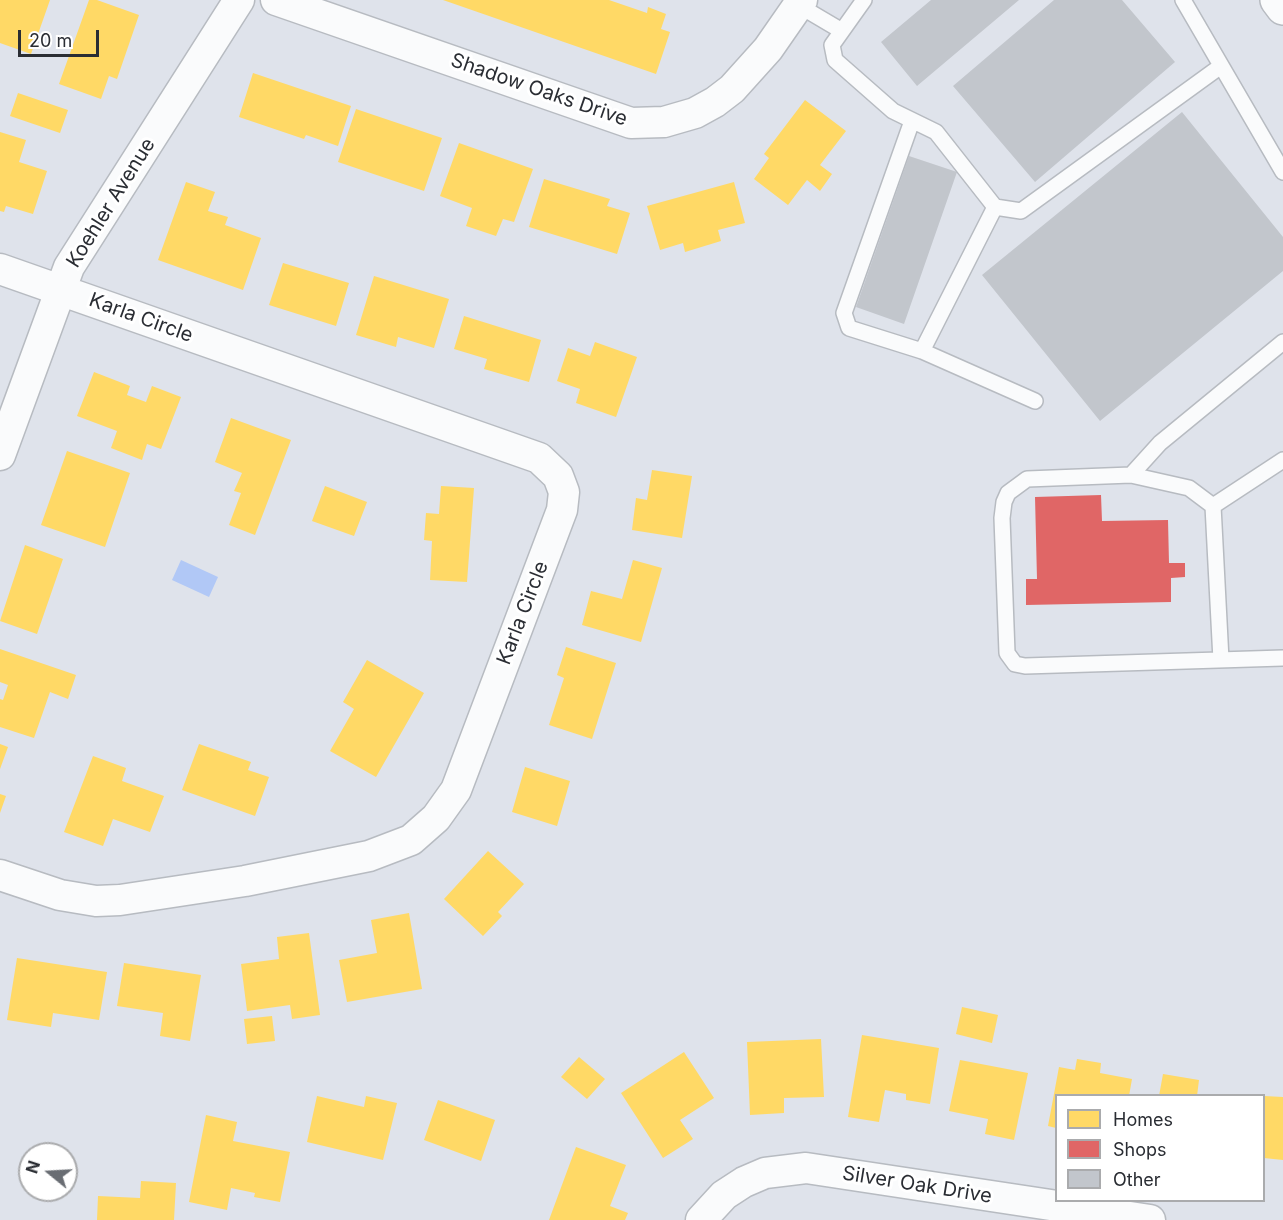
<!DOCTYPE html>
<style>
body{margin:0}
#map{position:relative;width:1283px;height:1220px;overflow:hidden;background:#dfe3eb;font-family:Inter,sans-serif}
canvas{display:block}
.legend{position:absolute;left:1055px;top:1094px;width:210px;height:108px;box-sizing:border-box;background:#fff;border:2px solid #aaabad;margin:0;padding:8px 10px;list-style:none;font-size:18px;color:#2a2d33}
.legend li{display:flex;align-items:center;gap:12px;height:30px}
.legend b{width:30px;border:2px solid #aaabad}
.north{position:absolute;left:18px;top:1142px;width:60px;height:60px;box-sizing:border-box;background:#fff;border:2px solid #aaabad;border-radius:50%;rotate:288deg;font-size:16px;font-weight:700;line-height:24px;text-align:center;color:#2a2d33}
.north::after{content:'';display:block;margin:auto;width:21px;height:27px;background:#696d73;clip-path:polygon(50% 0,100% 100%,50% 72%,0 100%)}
.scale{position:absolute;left:18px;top:30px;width:81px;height:27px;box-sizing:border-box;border:3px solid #2a2d33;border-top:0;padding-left:8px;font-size:18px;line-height:21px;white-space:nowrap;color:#2a2d33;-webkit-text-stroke:4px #fff;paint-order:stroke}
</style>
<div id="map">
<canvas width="1283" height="1220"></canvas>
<ul class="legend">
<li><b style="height:16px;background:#ffd966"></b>Homes</li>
<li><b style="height:16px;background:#e06666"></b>Shops</li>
<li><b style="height:16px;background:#c2c6cc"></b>Other</li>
</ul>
<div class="north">N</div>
<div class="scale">20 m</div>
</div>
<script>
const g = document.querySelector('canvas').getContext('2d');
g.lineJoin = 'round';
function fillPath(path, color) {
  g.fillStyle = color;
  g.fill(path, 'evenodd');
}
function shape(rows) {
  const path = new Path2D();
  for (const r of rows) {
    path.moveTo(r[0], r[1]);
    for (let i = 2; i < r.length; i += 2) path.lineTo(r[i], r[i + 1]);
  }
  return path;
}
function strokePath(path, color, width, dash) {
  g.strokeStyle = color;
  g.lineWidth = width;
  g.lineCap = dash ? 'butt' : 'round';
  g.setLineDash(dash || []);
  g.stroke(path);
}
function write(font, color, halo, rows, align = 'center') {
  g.font = font + ' Inter,sans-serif';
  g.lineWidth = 6;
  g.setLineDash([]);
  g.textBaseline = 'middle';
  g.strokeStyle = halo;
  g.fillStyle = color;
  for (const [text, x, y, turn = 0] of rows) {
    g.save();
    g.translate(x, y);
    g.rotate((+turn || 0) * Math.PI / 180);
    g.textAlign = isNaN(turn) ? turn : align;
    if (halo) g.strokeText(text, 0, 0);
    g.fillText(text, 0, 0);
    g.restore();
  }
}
fillPath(shape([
 [181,560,218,577,209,597,172,580]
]), '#b1c8f6');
fillPath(shape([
 [0,0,50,0,31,54,0,43],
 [89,0,97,0,139,15,117,79,109,76,101,99,59,84],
 [443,0,609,0,647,13,648,7,666,14,661,29,670,32,656,74],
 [253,73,351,106,338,146,306,135,304,139,239,117],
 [18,93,68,110,60,133,10,116],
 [805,100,846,131,820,165,832,174,820,191,807,180,788,205,754,179,769,158,764,154],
 [356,109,442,138,424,191,338,162],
 [0,132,26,140,19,162,47,171,33,214,6,206,4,212,0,211],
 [459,143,533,169,514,222,503,219,496,236,466,226,472,208,440,196],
 [544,179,610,199,607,206,630,213,617,254,529,227],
 [186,182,215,192,208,211,228,217,225,225,261,238,243,290,158,260],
 [734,182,745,223,718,230,721,241,685,252,683,243,660,250,647,206],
 [283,263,349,283,336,326,269,305],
 [374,276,449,299,434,348,398,337,396,347,356,335],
 [464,316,541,340,529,382,484,369,487,359,454,349],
 [595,342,637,357,616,417,576,403,580,389,557,381,568,348,590,356],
 [94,372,130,386,127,395,146,402,152,386,181,397,161,449,147,444,142,460,111,448,117,431,77,416],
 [231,418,291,440,255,535,229,525,241,493,234,491,242,473,215,462],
 [67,451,130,473,105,547,41,525],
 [652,470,692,476,682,538,632,530,636,498,647,500],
 [325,486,367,502,354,536,312,521],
 [441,486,474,488,467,582,430,580,432,541,424,540,426,513,439,514],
 [25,545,63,559,37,634,0,621],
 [633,560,662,568,641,642,582,625,591,591,622,599],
 [566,647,616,663,592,739,549,725,564,678,557,675],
 [0,649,76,675,68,699,50,692,34,738,0,727,0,699,3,700,8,685,0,682],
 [367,660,424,693,376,777,330,751,354,709,343,702],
 [0,744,8,747,0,769],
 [199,744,251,762,248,770,269,777,255,816,182,790],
 [93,756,126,768,122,781,164,796,150,832,113,819,103,846,64,832],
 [525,767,570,781,557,826,512,812],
 [0,794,6,796,0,813],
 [488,851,524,884,498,912,502,916,483,936,444,899],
 [409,913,422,989,347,1002,339,960,377,953,371,920],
 [309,933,320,1015,292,1019,290,1005,247,1011,241,964,279,959,277,937],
 [17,958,107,972,99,1020,53,1013,51,1027,7,1020],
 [124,963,201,975,190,1041,160,1036,163,1013,117,1006],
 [962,1007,998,1015,992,1043,956,1034],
 [272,1016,275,1041,247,1044,244,1019],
 [862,1035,939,1048,930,1104,906,1100,906,1094,885,1090,879,1122,848,1117],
 [821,1039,824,1097,784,1098,784,1113,750,1115,747,1042],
 [684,1052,714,1098,680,1120,693,1139,663,1158,621,1093],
 [579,1057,605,1079,587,1099,561,1077],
 [1077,1059,1101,1063,1100,1073,1132,1079,1129,1096,1056,1096,1056,1128,1048,1126,1059,1067,1075,1070],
 [960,1060,1028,1073,1014,1140,985,1134,988,1119,949,1111],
 [1163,1074,1199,1080,1197,1096,1159,1096],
 [317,1096,364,1107,366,1096,397,1103,383,1160,307,1142],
 [1264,1096,1283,1097,1283,1160,1264,1158],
 [438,1100,495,1120,481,1161,424,1140],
 [206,1115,237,1122,233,1141,290,1152,280,1202,254,1197,255,1193,231,1188,227,1210,189,1202],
 [576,1147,626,1165,610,1206,628,1213,625,1220,549,1220],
 [141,1181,176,1183,174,1220,97,1220,98,1196,140,1198]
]), '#ffd966');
fillPath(shape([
 [1101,495,1102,521,1168,520,1169,563,1185,563,1185,577,1171,578,1171,602,1026,605,1026,579,1037,579,1035,497]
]), '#e06666');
fillPath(shape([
 [931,0,1019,0,917,86,881,42],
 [1054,0,1122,0,1175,62,1035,182,953,86],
 [1182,112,1283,237,1283,271,1100,421,982,275],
 [909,156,957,172,904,324,856,307]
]), '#c2c6cc');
const service = shape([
 [864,0,832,45,835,60,893,111,936,132,995,207,1021,211,1221,66],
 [1183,0,1283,172],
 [798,5,842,31],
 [912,121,844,313,849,328,922,351,1035,401],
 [1283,342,1160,443,1131,475,1027,479,1008,493,1004,502,1002,518,1007,653,1015,664,1025,666,1283,658],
 [922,351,995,207],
 [1131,475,1189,488,1213,506,1221,660],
 [1213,506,1283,460]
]);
const minor = shape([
 [276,0,631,123,664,122,695,113,715,102,732,89,768,49,802,0],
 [0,269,539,458,558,476,564,492,562,510,456,790,436,818,411,840,369,856,245,881,120,900,96,901,60,895,0,875],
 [0,455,69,267,239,0],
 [701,1220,724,1195,744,1182,765,1173,806,1168,1150,1220]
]);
const secondary = shape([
 [1277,0,1283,8]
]);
strokePath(service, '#b7bbc1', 18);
strokePath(minor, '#b7bbc1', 33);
strokePath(secondary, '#b7bbc1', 36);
strokePath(service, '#fafbfc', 15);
strokePath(minor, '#fafbfc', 30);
strokePath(secondary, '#fafbfc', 33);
write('20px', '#2a2d33', '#fff', [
 ["Shadow Oaks Drive",539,90,19],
 ["Koehler Avenue",111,203,-58],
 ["Karla Circle",141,318,20],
 ["Karla Circle",523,613,-69],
 ["Silver Oak Drive",917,1185,9]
]);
</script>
